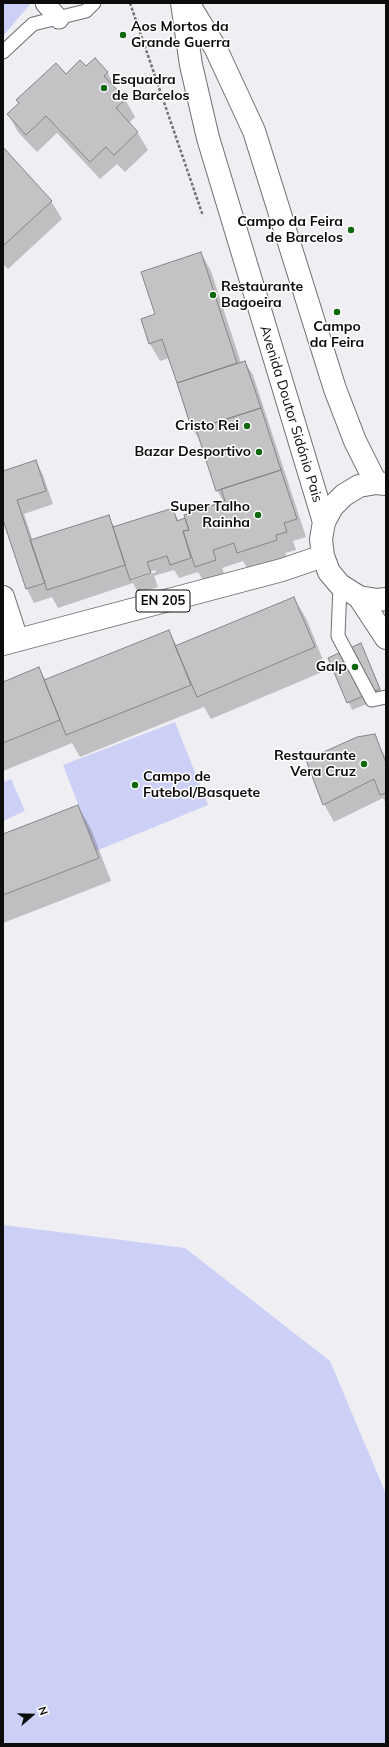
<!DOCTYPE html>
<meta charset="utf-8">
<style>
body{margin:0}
#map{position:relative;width:389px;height:1747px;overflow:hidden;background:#efeff3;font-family:Mulish,sans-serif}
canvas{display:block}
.frame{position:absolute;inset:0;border:4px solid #0c0c0d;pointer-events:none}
.north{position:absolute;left:12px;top:1695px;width:40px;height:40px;-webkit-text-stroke:3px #fff;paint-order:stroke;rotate:70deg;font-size:11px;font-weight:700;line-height:16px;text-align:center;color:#0c0c0d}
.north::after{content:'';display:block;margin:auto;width:14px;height:18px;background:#0c0c0d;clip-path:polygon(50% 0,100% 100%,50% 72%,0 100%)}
</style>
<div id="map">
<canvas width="389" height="1747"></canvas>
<div class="frame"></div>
<div class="north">N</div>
</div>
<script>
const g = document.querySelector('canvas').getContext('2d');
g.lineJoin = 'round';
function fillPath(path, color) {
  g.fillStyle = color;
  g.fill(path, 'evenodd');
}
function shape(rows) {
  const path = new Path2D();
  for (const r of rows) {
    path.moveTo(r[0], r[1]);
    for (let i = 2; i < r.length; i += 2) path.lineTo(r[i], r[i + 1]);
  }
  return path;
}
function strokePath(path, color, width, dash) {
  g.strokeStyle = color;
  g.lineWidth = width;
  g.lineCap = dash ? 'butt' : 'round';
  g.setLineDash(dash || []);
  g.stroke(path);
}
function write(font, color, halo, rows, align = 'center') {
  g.font = font + ' Mulish,sans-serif';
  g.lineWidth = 3;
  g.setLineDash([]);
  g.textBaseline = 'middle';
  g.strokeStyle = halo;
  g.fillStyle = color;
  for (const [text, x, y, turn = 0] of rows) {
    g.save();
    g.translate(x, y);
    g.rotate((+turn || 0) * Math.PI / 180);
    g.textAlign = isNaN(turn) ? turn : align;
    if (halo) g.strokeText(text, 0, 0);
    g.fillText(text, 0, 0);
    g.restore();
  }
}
fillPath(shape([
 [3,3,31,3,3,36],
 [175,722,208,805,96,851,63,765],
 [11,779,25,811,3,821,3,782],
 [3,1225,185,1248,330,1361,386,1494,386,1744,3,1744]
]), '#cdd0f6');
fillPath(shape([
 [86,68,107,72,117,91,125,99,135,117,129,123,137,132,148,150,125,172,117,164,100,179,57,133,37,152,18,132,8,114,19,104,17,101,66,75],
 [3,148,51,201,62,219,8,269,3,264],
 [201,253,211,271,241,363,245,362,253,375,306,537,293,541,296,550,285,553,287,558,248,570,243,561,222,568,226,578,206,585,198,572,179,578,174,570,154,576,158,587,138,593,133,583,58,608,52,597,34,603,27,589,3,517,3,472,36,461,43,475,53,504,24,514,33,541,108,516,115,528,172,509,179,521,224,503,217,490,202,443,193,430,169,358,160,361,150,344,156,315],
 [155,570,156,572,133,580,133,578],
 [294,598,307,620,327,670,211,719,204,707,80,757,72,743,3,771,3,683,39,668,46,681,169,632,177,646],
 [361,644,384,697,352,710,329,658],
 [374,736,386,758,386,803,383,798,334,822,324,804],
 [78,806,91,829,111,881,3,923,3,835]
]), '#0003');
const building = shape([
 [95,58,108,72,104,76,126,99,116,108,138,132,114,155,106,147,90,162,46,116,26,135,7,114,19,103,16,100,56,63,66,74,80,60,86,66,95,58],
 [3,147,52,201,3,246,3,147],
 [201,252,237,363,177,383,162,339,149,344,141,319,155,314,141,272,201,252],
 [245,361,261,408,192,430,177,383,245,361],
 [261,408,281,470,216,491,196,429,261,408],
 [36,460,46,491,17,500,45,583,26,589,3,520,3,471,36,460],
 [281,470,297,519,284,523,287,532,276,535,277,540,237,553,234,543,213,550,216,560,195,567,183,531,189,530,184,515,225,501,221,489,281,470],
 [173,508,177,521,185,518,189,530,183,531,191,558,170,565,167,556,147,562,151,573,130,580,113,527,173,508],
 [109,515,125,565,47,590,30,540,109,515],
 [294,597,315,647,197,697,175,646,294,597],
 [169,630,191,685,66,735,44,680,169,630],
 [361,643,380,689,347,703,328,658,361,643],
 [39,667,60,720,3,743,3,682,39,667],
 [375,734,386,763,386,793,380,795,374,779,323,805,306,760,357,737,375,734],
 [78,805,99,858,3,895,3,834,78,805]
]);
fillPath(building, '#c3c3c6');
strokePath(building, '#858588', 1);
const service = shape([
 [3,52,33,24,86,11,94,3],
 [340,585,338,636,372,700,386,697]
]);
const pedestrian = shape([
 [45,3,59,19]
]);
const minor = shape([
 [3,597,17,640]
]);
const secondary = shape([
 [182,3,191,65,208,138,324,522],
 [188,3,216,49,254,131,335,389,355,441,376,483]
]);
const primary = shape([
 [386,484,376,483,359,486,344,495,332,507,324,522,321,539,323,556,329,572,340,585,359,597,377,600,386,599],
 [359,597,386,638],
 [3,644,282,570,323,556]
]);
strokePath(service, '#6f6f72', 15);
strokePath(pedestrian, '#6f6f72', 21);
strokePath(minor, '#6f6f72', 24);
strokePath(secondary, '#6f6f72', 24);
strokePath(primary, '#6f6f72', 24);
strokePath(shape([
 [130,3,203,216]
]), '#737376', 2.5, [3, 2]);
strokePath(service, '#fff', 13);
strokePath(pedestrian, '#fff', 19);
strokePath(minor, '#fff', 22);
strokePath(secondary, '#fff', 22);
strokePath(primary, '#fff', 22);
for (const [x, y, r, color] of [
 [123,35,4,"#10680e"],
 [104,88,4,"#10680e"],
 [351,230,4,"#10680e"],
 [213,295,4,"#10680e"],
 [337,312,4,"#10680e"],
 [247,426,4,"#10680e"],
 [259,452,4,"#10680e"],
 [258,515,4,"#10680e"],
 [355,667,4,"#10680e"],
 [364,764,4,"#10680e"],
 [135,785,4,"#10680e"]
]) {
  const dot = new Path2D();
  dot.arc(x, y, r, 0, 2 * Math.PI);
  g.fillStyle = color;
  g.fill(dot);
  strokePath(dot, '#fff', 1.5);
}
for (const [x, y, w] of [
 [163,601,54]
]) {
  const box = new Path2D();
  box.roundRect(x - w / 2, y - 11, w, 22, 3);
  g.fillStyle = '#fff';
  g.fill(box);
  strokePath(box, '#0c0c0d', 1);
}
write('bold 13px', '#0c0c0d', null, [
 ["EN 205",163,601]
]);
write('bold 14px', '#0c0c0d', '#fff', [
 ["Aos Mortos da",131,27,"left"],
 ["Grande Guerra",131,43,"left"],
 ["Esquadra",112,80,"left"],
 ["de Barcelos",112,96,"left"],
 ["Campo da Feira",343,222],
 ["de Barcelos",343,238],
 ["Restaurante",221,287,"left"],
 ["Bagoeira",221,303,"left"],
 ["Campo",337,327,"center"],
 ["da Feira",337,343,"center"],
 ["Cristo Rei",239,426],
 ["Bazar Desportivo",251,452],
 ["Super Talho",250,507],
 ["Rainha",250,523],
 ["Galp",347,667],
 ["Restaurante",356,756],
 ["Vera Cruz",356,772],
 ["Campo de",143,777,"left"],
 ["Futebol/Basquete",143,793,"left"]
], 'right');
write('14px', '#0c0c0d', '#fff', [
 ["Avenida Doutor Sidónio Pais",291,414,73]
]);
</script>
